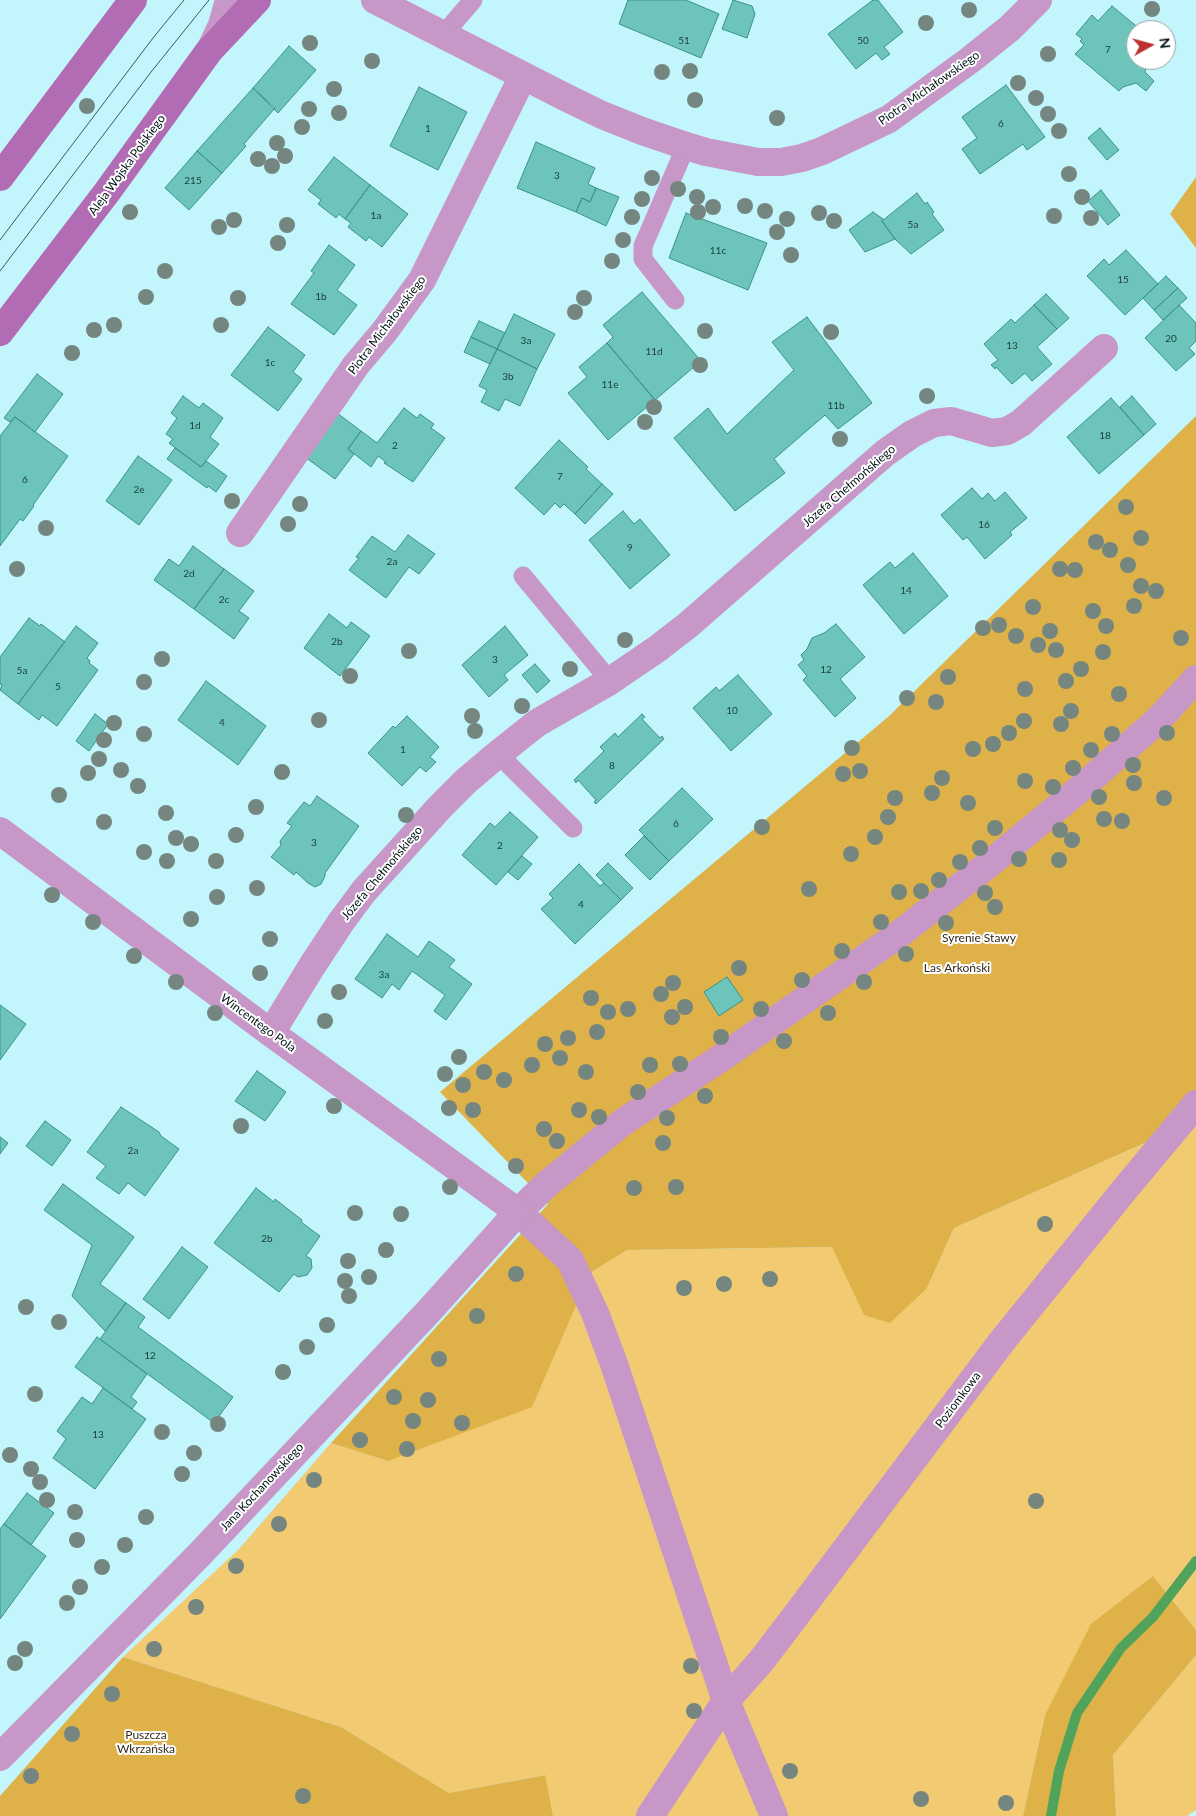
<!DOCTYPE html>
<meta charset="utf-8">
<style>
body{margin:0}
#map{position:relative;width:1196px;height:1816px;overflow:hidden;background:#c3f5fc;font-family:Lato,sans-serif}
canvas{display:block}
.north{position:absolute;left:1126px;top:20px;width:50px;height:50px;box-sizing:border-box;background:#fff;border:1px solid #99a0a1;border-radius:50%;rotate:83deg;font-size:14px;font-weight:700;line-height:20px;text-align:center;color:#001215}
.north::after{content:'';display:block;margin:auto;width:18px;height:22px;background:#be2f2e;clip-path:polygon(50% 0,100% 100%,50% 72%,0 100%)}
</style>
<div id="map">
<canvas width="1196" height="1816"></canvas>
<div class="north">N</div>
</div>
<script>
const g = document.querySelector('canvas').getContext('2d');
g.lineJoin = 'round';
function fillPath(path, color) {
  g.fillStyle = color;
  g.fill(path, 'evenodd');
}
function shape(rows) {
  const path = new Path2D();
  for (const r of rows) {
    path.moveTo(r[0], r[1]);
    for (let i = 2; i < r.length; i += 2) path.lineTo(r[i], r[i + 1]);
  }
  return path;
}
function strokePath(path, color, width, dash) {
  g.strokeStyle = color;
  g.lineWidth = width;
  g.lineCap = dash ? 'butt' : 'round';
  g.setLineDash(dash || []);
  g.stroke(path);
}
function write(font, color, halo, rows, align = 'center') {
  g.font = font + ' Lato,sans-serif';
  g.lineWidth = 4;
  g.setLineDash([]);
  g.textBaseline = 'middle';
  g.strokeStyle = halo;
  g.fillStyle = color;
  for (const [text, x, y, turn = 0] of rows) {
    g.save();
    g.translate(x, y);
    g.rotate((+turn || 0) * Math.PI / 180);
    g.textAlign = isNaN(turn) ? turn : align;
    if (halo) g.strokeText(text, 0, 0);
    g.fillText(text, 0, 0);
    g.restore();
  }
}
fillPath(shape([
 [1196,1120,1196,1630,1153,1577,1045,1715,1023,1816,553,1816,544,1775,449,1793,341,1727,123,1657,239,1549,331,1443,388,1461,590,1273,627,1250,833,1247,864,1315,927,1288,954,1228],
 [1196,1655,1196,1810,1187,1816,1116,1816,1113,1755]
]), '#f2ca71');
fillPath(shape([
 [1196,177,1196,248,1170,214],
 [1196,416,1196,1120,954,1228,927,1288,890,1323,864,1315,832,1247,627,1250,590,1273,532,1407,388,1461,331,1443,548,1204,440,1092,888,717],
 [1153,1576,1196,1630,1196,1655,1113,1755,1116,1816,1023,1816,1045,1715,1091,1624],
 [123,1657,341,1727,449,1793,545,1775,553,1816,0,1816,0,1796]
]), '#deb248');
strokePath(shape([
 [1051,1816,1059,1771,1077,1713,1121,1648,1153,1617,1196,1561]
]), '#51a25a', 10);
const building = shape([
 [628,0,686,0,719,14,701,58,619,24,628,0],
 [733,0,752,6,755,14,747,38,722,29,733,0],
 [873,0,878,0,903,32,884,47,890,54,882,60,876,53,856,69,828,34,873,0],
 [1112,6,1141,30,1136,30,1136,60,1148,60,1145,72,1154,81,1146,91,1136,83,1123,87,1119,91,1075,54,1084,45,1080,41,1082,39,1076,34,1092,15,1098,21,1112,6],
 [289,46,316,70,278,113,253,88,289,46],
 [1006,85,1045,137,1027,150,1023,144,980,174,962,149,977,138,962,117,1006,85],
 [419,87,467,112,438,170,390,146,419,87],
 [253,88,275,108,244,144,246,146,222,173,197,151,253,88],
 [1100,128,1119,150,1107,160,1088,138,1100,128],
 [536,142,595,168,588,184,596,188,590,202,582,198,576,212,517,188,536,142],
 [197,151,222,173,189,210,165,188,197,151],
 [334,157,370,185,345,219,339,214,336,218,318,204,321,200,308,190,334,157],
 [370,185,408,214,382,247,369,237,366,241,348,227,351,223,345,219,370,185],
 [596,188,619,197,606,226,576,212,582,198,590,202,596,188],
 [1101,190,1120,215,1108,225,1088,201,1101,190],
 [917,193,925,204,927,202,934,212,932,214,944,230,911,254,895,239,882,221,917,193],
 [873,212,883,219,882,221,895,239,865,252,849,230,873,212],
 [686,213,767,243,748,290,669,258,686,213],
 [329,245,355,265,337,290,357,305,334,335,291,304,314,273,311,271,329,245],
 [1126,250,1158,284,1125,315,1087,276,1104,259,1109,265,1126,250],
 [1166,276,1178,288,1154,310,1143,298,1166,276],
 [1178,288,1187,298,1163,320,1154,310,1178,288],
 [642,292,701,361,655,400,607,343,613,337,603,325,642,292],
 [1046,294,1069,318,1057,329,1034,305,1046,294],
 [1034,305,1057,329,1037,347,1052,364,1032,381,1025,373,1012,384,996,367,995,369,991,365,998,360,984,344,1011,319,1015,323,1034,305],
 [1179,305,1196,323,1196,341,1189,348,1195,354,1176,371,1145,338,1179,305],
 [514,314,555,334,537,369,497,349,514,314],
 [807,317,872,403,838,429,825,415,774,459,785,473,735,511,674,438,708,408,727,434,794,370,772,342,807,317],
 [479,321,505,333,497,349,471,337,479,321],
 [268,327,305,355,293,372,302,379,278,411,231,375,268,327],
 [471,337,497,349,490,364,464,352,471,337],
 [607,343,655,400,608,440,568,393,587,377,579,367,607,343],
 [497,349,537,369,520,406,505,399,499,411,481,402,487,390,479,386,497,349],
 [37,374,63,394,35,432,15,417,10,422,4,418,37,374],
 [183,396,199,408,203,403,223,418,210,437,219,444,201,467,169,443,173,439,166,434,177,418,171,413,183,396],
 [1132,396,1156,424,1144,435,1120,407,1132,396],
 [1111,398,1144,435,1099,474,1067,437,1111,398],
 [404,408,417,418,420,414,434,424,431,428,445,438,413,482,384,463,386,462,378,456,371,467,348,449,361,431,377,443,404,408],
 [337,413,361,431,348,449,354,454,335,479,305,457,337,413],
 [15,417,68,456,33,505,34,506,23,521,20,519,0,546,0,436,15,417],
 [559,440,588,467,586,469,602,484,575,514,564,504,560,508,555,503,544,515,515,488,559,440],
 [175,448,201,467,206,461,227,476,216,492,208,486,207,488,167,459,175,448],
 [138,456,172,480,139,525,106,501,138,456],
 [602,484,613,494,585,524,575,514,602,484],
 [972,488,982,499,988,493,995,501,1005,492,1027,518,1010,532,1012,535,985,559,967,537,963,540,941,515,972,488],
 [623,511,634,524,640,519,670,555,630,589,589,540,623,511],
 [408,535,435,554,419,574,409,567,386,598,349,570,359,558,356,557,372,536,395,552,408,535],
 [193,546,224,569,194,609,154,580,169,559,179,566,193,546],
 [913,553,948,596,904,634,863,585,890,562,895,568,913,553],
 [224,569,254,591,239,611,249,618,234,639,194,609,224,569],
 [329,614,347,628,351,622,370,636,340,676,304,648,329,614],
 [29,618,40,626,41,624,65,642,18,704,0,690,2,685,0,684,0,657,29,618],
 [836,624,865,657,840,679,856,698,835,717,803,680,807,676,798,665,804,660,801,655,807,649,812,638,824,633,836,624],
 [76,626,98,643,87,658,90,661,89,663,98,670,57,726,42,715,39,720,18,704,76,626],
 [505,626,528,655,504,675,508,680,489,697,462,665,505,626],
 [535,664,550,681,537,693,522,675,535,664],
 [738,675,772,714,731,751,693,708,716,687,719,691,738,675],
 [206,681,266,726,238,765,178,720,206,681],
 [95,714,108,724,89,751,76,741,95,714],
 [642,714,645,717,642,719,660,738,662,736,664,739,596,804,594,802,596,800,578,780,576,783,574,780,604,751,600,747,615,733,618,737,642,714],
 [407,716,439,747,430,757,436,762,426,772,420,767,402,786,368,753,393,726,395,728,407,716],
 [682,788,713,819,669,861,639,830,682,788],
 [317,796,359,826,325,873,325,876,321,884,315,887,308,883,296,872,294,875,271,857,281,845,280,841,292,826,287,823,304,802,310,806,317,796],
 [510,812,538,837,496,885,462,855,490,823,495,827,510,812],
 [644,836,669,861,650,880,625,855,644,836],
 [522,856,532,864,518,880,508,872,522,856],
 [608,863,633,888,621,900,596,875,608,863],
 [579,864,600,886,604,883,621,900,575,944,541,909,553,898,549,894,579,864],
 [387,934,418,957,429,941,455,960,449,967,472,984,446,1020,434,1011,445,995,412,971,399,990,392,984,382,998,355,979,387,934],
 [727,977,743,1000,719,1016,704,992,727,977],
 [0,1005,26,1024,0,1060,0,1005],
 [257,1071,286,1092,265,1121,235,1101,257,1071],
 [121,1107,159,1132,161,1136,179,1149,145,1196,128,1183,119,1194,96,1178,106,1166,87,1152,121,1107],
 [45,1121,71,1140,52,1166,26,1146,45,1121],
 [0,1137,8,1143,0,1154,0,1137],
 [63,1184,134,1237,100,1284,126,1303,105,1331,72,1296,92,1245,44,1210,63,1184],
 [256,1188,274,1202,275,1199,302,1220,301,1222,320,1236,306,1256,311,1259,312,1268,307,1275,298,1277,294,1274,279,1292,214,1243,256,1188],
 [182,1247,208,1267,169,1319,143,1299,182,1247],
 [126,1303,145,1317,138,1327,233,1397,214,1423,100,1339,126,1303],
 [97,1337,147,1374,131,1397,137,1402,132,1409,75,1367,97,1337],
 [103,1388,146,1419,95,1489,53,1458,66,1439,57,1431,82,1397,92,1404,103,1388],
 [27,1493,54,1513,31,1545,4,1524,27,1493],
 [4,1524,46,1556,0,1619,0,1529,4,1524]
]);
fillPath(building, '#6cc4ba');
strokePath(building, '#39938a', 1);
strokePath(shape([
 [443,35,473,0],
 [675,300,643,259,643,246,686,146],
 [523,576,610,681],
 [498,754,573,828]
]), '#c797c7', 19);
strokePath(shape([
 [650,1816,726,1701,762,1660,797,1614,1003,1340,1125,1189,1196,1104],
 [774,1816,726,1701,614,1364,595,1313,570,1260,518,1212,547,1184,623,1122,721,1058,898,935,989,864,1075,793,1157,721,1196,679]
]), '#c797c7', 28);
strokePath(shape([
 [375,0,565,97,602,115,642,131,686,146,706,152,758,162,781,162,802,158,822,151,889,119,970,60,1010,28,1038,0],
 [240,533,356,365,384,332,422,280,523,76],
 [0,831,271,1033,518,1212,428,1312,199,1555,0,1757],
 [271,1033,312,966,341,922,364,891,440,807,466,781,498,754,537,723,610,681,657,649,688,625,885,453,912,434,934,423,951,421,992,433,1007,431,1021,423,1104,348]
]), '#c797c7', 28);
strokePath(shape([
 [211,48,222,25,229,0]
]), '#c797c7', 28);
strokePath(shape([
 [0,177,133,0],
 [0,332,107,192,209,51,257,0]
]), '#b26cb4', 28);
strokePath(shape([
 [0,240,153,38,184,0],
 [0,271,151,72,209,0]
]), '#3d595d', 1);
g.fillStyle = '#74867f';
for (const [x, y] of [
 [1152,9],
 [969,10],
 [926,23],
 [310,43],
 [1048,54],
 [372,61],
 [690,71],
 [662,72],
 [1018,83],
 [334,89],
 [1036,98],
 [695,100],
 [87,106],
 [309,109],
 [339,113],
 [1048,114],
 [777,118],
 [302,127],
 [1059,131],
 [277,143],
 [285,156],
 [258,159],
 [272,166],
 [1069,174],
 [652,178],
 [678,189],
 [697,197],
 [1082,197],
 [642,199],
 [745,206],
 [713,207],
 [765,211],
 [130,212],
 [698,212],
 [819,213],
 [1054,216],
 [632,217],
 [1091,218],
 [787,219],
 [234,220],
 [834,221],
 [287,225],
 [219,227],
 [777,232],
 [623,240],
 [278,243],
 [791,255],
 [612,261],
 [165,271],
 [146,297],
 [238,298],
 [584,298],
 [575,312],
 [114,325],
 [221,325],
 [94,330],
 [705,331],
 [831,332],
 [72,353],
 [700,365],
 [927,396],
 [654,407],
 [645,422],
 [840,439],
 [232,501],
 [300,504],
 [1126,507],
 [288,524],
 [46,528],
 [1141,538],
 [1096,542],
 [1110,550],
 [1128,565],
 [17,569],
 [1060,569],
 [1075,570],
 [1141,586],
 [1156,591],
 [1134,606],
 [1033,607],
 [1093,611],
 [999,625],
 [1106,626],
 [983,628],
 [1050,631],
 [1016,636],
 [1181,638],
 [625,640],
 [1038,645],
 [1056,650],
 [409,651],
 [1103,652],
 [162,659],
 [570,669],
 [1081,669],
 [350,676],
 [948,677],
 [1066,681],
 [144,682],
 [1025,689],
 [1119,694],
 [907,698],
 [936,702],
 [522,706],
 [1071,711],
 [472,716],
 [319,720],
 [1024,721],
 [114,723],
 [1061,724],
 [475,731],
 [1009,733],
 [1167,733],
 [144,734],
 [1112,734],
 [104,740],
 [993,744],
 [852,748],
 [973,749],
 [1091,750],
 [99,759],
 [1133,765],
 [1073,768],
 [121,770],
 [860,771],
 [282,772],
 [88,773],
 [843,774],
 [942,778],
 [1025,781],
 [1134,783],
 [138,786],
 [1053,787],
 [932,793],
 [59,795],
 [1099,797],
 [895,798],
 [1164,798],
 [968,803],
 [256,807],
 [166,813],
 [406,815],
 [888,817],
 [1104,819],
 [1122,821],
 [104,822],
 [762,827],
 [995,828],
 [1060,830],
 [236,835],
 [875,837],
 [176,838],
 [1072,840],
 [191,844],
 [980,848],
 [144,852],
 [851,854],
 [1019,859],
 [1059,860],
 [167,861],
 [216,861],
 [960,862],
 [939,880],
 [257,888],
 [809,889],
 [921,891],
 [899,892],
 [985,893],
 [52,895],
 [217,897],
 [995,907],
 [191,919],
 [93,922],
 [881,922],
 [946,923],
 [270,939],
 [842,951],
 [906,954],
 [134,956],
 [739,968],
 [260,973],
 [802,980],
 [176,982],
 [864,982],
 [673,983],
 [339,992],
 [661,994],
 [591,998],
 [685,1007],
 [628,1009],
 [761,1009],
 [608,1012],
 [215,1013],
 [828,1013],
 [672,1017],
 [325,1021],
 [597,1032],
 [721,1037],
 [568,1038],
 [784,1041],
 [545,1044],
 [459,1057],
 [560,1058],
 [680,1064],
 [532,1065],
 [650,1065],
 [484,1072],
 [586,1072],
 [445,1074],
 [504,1080],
 [463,1085],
 [638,1092],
 [705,1096],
 [334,1106],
 [449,1108],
 [473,1110],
 [579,1110],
 [599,1117],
 [667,1118],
 [241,1126],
 [544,1129],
 [557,1141],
 [663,1143],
 [516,1166],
 [450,1187],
 [676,1187],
 [634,1188],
 [355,1213],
 [401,1214],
 [1045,1224],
 [386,1250],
 [348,1261],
 [516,1274],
 [369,1277],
 [770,1279],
 [345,1281],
 [724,1284],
 [684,1288],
 [349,1296],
 [26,1307],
 [477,1316],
 [59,1322],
 [327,1325],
 [307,1347],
 [439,1359],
 [283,1372],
 [35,1394],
 [394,1397],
 [428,1400],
 [413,1421],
 [462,1423],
 [218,1424],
 [162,1432],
 [360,1440],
 [407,1449],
 [194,1453],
 [10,1455],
 [31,1469],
 [182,1474],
 [314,1480],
 [40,1482],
 [47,1500],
 [1036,1501],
 [75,1512],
 [146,1517],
 [279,1524],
 [77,1540],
 [125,1545],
 [236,1566],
 [102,1567],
 [80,1587],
 [67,1603],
 [196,1607],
 [25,1649],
 [154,1649],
 [15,1663],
 [691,1666],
 [112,1694],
 [694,1711],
 [72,1734],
 [790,1771],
 [31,1776],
 [303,1796],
 [921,1799],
 [1006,1803]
]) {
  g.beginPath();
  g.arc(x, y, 8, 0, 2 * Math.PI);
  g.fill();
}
write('10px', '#1b3e3e', null, [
 ["51",684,41],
 ["50",863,41],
 ["7",1108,50],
 ["6",1001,124],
 ["1",428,129],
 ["3",557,176],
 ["215",193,181],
 ["1a",376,216],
 ["5a",913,225],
 ["11c",718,251],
 ["15",1123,280],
 ["1b",321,297],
 ["20",1171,339],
 ["3a",526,341],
 ["13",1012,346],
 ["11d",654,352],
 ["1c",270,363],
 ["3b",508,377],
 ["11e",610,385],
 ["11b",836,406],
 ["1d",195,426],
 ["18",1105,436],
 ["2",395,446],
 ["7",560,477],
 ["6",25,480],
 ["2e",139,490],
 ["16",984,525],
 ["9",630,548],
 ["2a",392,562],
 ["2d",189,574],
 ["14",906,591],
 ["2c",224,600],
 ["2b",337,642],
 ["3",495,660],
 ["12",826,670],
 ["5a",22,671],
 ["5",58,687],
 ["10",732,711],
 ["4",222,723],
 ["1",403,750],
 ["8",612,766],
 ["6",676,824],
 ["3",314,843],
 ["2",500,846],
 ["4",581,905],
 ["3a",384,975],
 ["2a",133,1151],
 ["2b",267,1239],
 ["12",150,1356],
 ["13",98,1435]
]);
write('12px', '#001215', '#fff', [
 ["Piotra Michałowskiego",929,88,-35],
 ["Aleja Wojska Polskiego",127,165,-54],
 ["Piotra Michałowskiego",387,325,-53],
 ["Józefa Chełmońskiego",849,486,-41],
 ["Józefa Chełmońskiego",382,873,-50],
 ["Wincentego Pola",258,1023,36],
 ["Poziomkowa",958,1400,-53],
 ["Jana Kochanowskiego",262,1487,-47]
]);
write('12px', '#332b18', '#fff', [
 ["Syrenie Stawy",979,938],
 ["Las Arkoński",957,968],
 ["Puszcza",146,1735],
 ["Wkrzańska",146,1749]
]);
</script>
